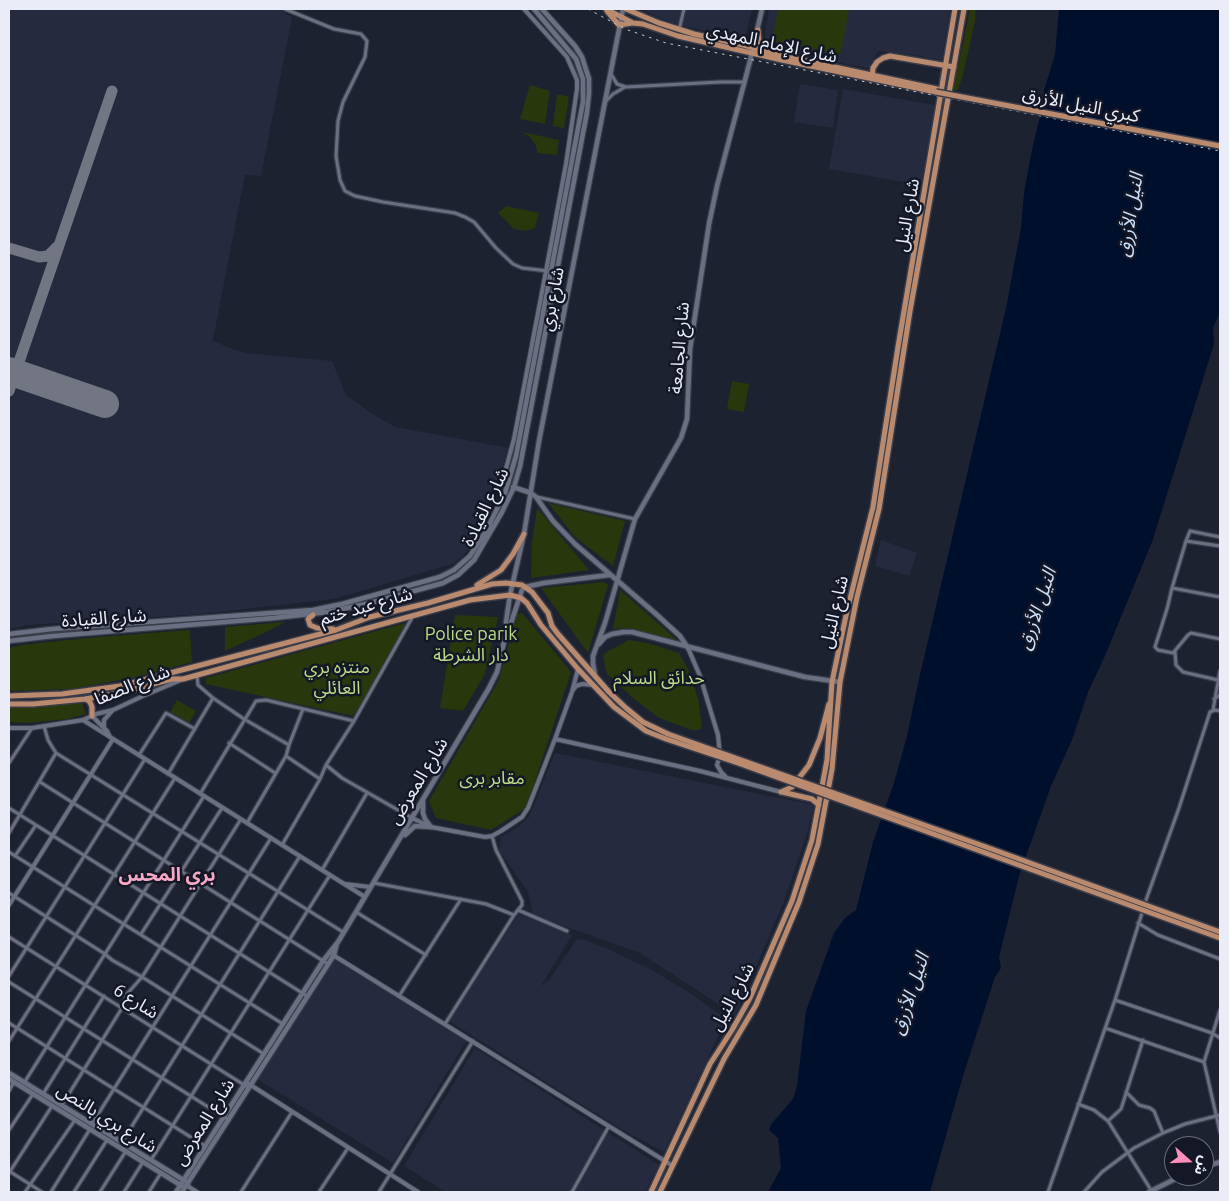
<!DOCTYPE html>
<meta charset="utf-8">
<style>
body{margin:0}
#map{position:relative;width:1229px;height:1201px;overflow:hidden;background:#1d2230;font-family:Ubuntu,"Noto Sans Arabic",sans-serif}
canvas{display:block}
.frame{position:absolute;inset:0;border:10px solid #eaedf7;pointer-events:none}
.north{position:absolute;left:1164px;top:1136px;width:50px;height:50px;box-sizing:border-box;background:#141826;border:1px solid #6a6d7a;border-radius:50%;rotate:110deg;font-size:14px;font-weight:700;line-height:20px;text-align:center;color:#eaedf7}
.north::after{content:'';display:block;margin:auto;width:18px;height:22px;background:#ff8eba;clip-path:polygon(50% 0,100% 100%,50% 72%,0 100%)}
</style>
<div id="map">
<canvas width="1229" height="1201"></canvas>
<div class="frame"></div>
<div class="north">ش</div>
</div>
<script>
const g = document.querySelector('canvas').getContext('2d');
g.lineJoin = 'round';
function fillPath(path, color) {
  g.fillStyle = color;
  g.fill(path, 'evenodd');
}
function shape(rows) {
  const path = new Path2D();
  for (const r of rows) {
    path.moveTo(r[0], r[1]);
    for (let i = 2; i < r.length; i += 2) path.lineTo(r[i], r[i + 1]);
  }
  return path;
}
function strokePath(path, color, width, dash) {
  g.strokeStyle = color;
  g.lineWidth = width;
  g.lineCap = dash ? 'butt' : 'round';
  g.setLineDash(dash || []);
  g.stroke(path);
}
function write(font, color, halo, rows, align = 'center') {
  g.font = font + ' Ubuntu,"Noto Sans Arabic",sans-serif';
  g.lineWidth = 5;
  g.setLineDash([]);
  g.textBaseline = 'middle';
  g.strokeStyle = halo;
  g.fillStyle = color;
  for (const [text, x, y, turn = 0] of rows) {
    g.save();
    g.translate(x, y);
    g.rotate((+turn || 0) * Math.PI / 180);
    g.textAlign = isNaN(turn) ? turn : align;
    if (halo) g.strokeText(text, 0, 0);
    g.fillText(text, 0, 0);
    g.restore();
  }
}
fillPath(shape([
 [9,9,280,9,292,18,261,176,245,175,213,340,229,348,247,353,332,361,346,395,374,415,395,427,509,448,477,536,467,551,455,563,338,598,325,600,201,614,28,625,9,629],
 [640,9,752,9,745,38,721,35,672,23],
 [769,9,950,9,942,60,907,54,878,51,869,68,772,51,768,48,764,42],
 [800,84,838,90,833,128,794,122],
 [843,89,935,105,921,185,829,169],
 [881,540,917,553,909,576,875,566],
 [555,753,814,805,807,834,783,904,735,1015,640,953,533,915,528,892,499,850,501,837,518,827,529,817],
 [519,914,572,935,536,994,541,986,549,980,577,939,586,940,608,949,652,970,690,993,726,1019,664,1152,621,1129,449,1021],
 [334,958,466,1041,393,1163,257,1079],
 [475,1048,659,1165,645,1192,446,1192,404,1166]
]), '#252a3f');
fillPath(shape([
 [778,9,849,9,841,54,772,41],
 [970,9,976,9,975,20,964,71,958,90,953,91],
 [530,85,550,91,545,124,520,119],
 [557,94,569,97,564,128,553,126],
 [522,132,559,140,557,155,538,153,535,144,530,137],
 [506,206,539,213,535,228,526,231,514,229,498,213],
 [732,381,749,384,744,412,727,409],
 [548,503,625,521,613,566,575,537],
 [537,508,589,570,531,578,532,542],
 [604,582,608,585,588,653,541,588],
 [620,590,679,642,630,628,613,629],
 [522,613,571,672,526,808,491,830,436,818,429,801,499,680,517,614],
 [455,615,498,617,485,674,463,711,440,708],
 [285,622,264,633,225,651,225,627],
 [409,622,370,692,353,716,206,684,206,678],
 [190,630,192,662,132,678,70,689,9,691,9,648,21,645,87,638],
 [629,640,648,643,679,653,688,669,698,699,702,725,700,730,692,730,659,718,633,698,607,674,603,657,605,653],
 [177,700,196,711,189,723,170,712],
 [82,703,86,714,67,719,27,723,9,722,9,708]
]), '#28370c');
fillPath(shape([
 [1059,9,1220,9,1220,312,1213,328,1214,344,1152,542,1104,658,1088,692,1072,740,1051,786,1019,876,999,957,1001,968,995,977,962,1079,930,1192,768,1192,781,1168,778,1138,769,1130,772,1123,793,1099,797,1086,806,1011,834,933,845,918,856,910,873,842,894,783,907,736,919,679,1006,308,1021,228,1024,193,1032,150,1044,100,1044,90,1055,55]
]), '#000f2c');
fillPath(shape([
 [882,806,1028,859,1024,871,878,818]
]), '#1d2230');
strokePath(shape([
 [9,248,39,257,48,256,57,247],
 [9,391,112,91]
]), '#727682', 11);
strokePath(shape([
 [9,371,105,404]
]), '#727682', 28);
const minor = shape([
 [285,9,334,29,361,34,367,41,365,57,343,102,338,121,336,156,340,180,345,191,355,196,383,202,455,213,465,217,474,222,496,248,513,264,522,268,548,271],
 [679,30,684,9],
 [611,74,617,84,626,87,720,82,744,82],
 [606,101,613,94,625,87],
 [537,497,635,519],
 [1220,537,1190,531,1186,541,1220,546],
 [1186,541,1172,588,1167,609,1155,647,1158,650,1173,653,1188,635,1191,633,1220,639],
 [1172,588,1220,597],
 [1175,651,1176,665,1183,672,1218,680],
 [197,675,198,685,213,698,244,719,289,745],
 [1214,699,1220,695],
 [1213,710,1220,671],
 [44,726,48,740,56,753,343,932],
 [229,743,275,773],
 [139,755,166,713,195,729],
 [286,756,320,779],
 [9,763,32,728],
 [326,765,342,778,412,818],
 [168,774,213,698],
 [40,782,328,964],
 [200,794,256,701,266,700,354,721],
 [9,808,307,996],
 [247,823,286,756,289,745,303,709],
 [9,833,56,753],
 [282,845,320,779,326,765,354,721,413,616],
 [9,852,283,1024],
 [15,856,36,825],
 [322,870,367,793],
 [374,883,486,904,514,915,522,905,522,901,496,850,492,836],
 [9,893,105,954,112,960,142,977,264,1054],
 [1146,900,1179,808,1210,712,1215,710,1220,711],
 [518,910,567,931],
 [356,912,426,955],
 [1138,923,1158,935,1220,959],
 [141,934,222,808],
 [9,937,249,1088],
 [9,976,145,759],
 [9,982,229,1120],
 [399,996,461,899],
 [1115,1000,1212,1033,1220,1038],
 [1220,1010,1204,1062,1220,1132],
 [9,1023,205,1146],
 [445,1024,514,915],
 [1105,1028,1204,1062],
 [1143,1040,1121,1109,1108,1121,1151,1190],
 [9,1041,175,778],
 [24,1083,204,796],
 [9,1091,14,1082],
 [1126,1092,1139,1105,1150,1108,1154,1111,1163,1133],
 [43,1094,104,996],
 [1078,1104,1094,1110,1108,1121],
 [62,1105,122,1008,127,994,142,977,241,819],
 [92,1124,271,838],
 [9,1130,33,1094],
 [122,1142,300,856],
 [151,1160,330,875],
 [9,1171,42,1192],
 [9,1173,52,1106],
 [25,1192,75,1120],
 [51,1192,90,1129],
 [74,1192,107,1140],
 [100,1192,126,1151],
 [124,1192,143,1162],
 [149,1192,161,1173],
 [241,1192,292,1112],
 [319,1192,348,1148],
 [379,1192,473,1041],
 [572,1192,609,1126],
 [1048,1192,1115,1000,1142,913],
 [1084,1192,1102,1172,1134,1148,1163,1133,1185,1124,1220,1115]
]);
const tertiary = shape([
 [507,485,502,483,514,439,546,271,566,164,577,89,577,80,567,57,524,9],
 [688,648,700,676,718,735,720,755,717,765,721,772,726,777],
 [573,690,576,686,582,684,593,685],
 [92,716,107,731,110,737],
 [83,720,365,897],
 [9,728,32,728,83,720,96,714,113,710,143,696,181,680],
 [104,728,104,720,112,711],
 [555,739,700,771,781,792],
 [412,818,431,827,485,837,492,836,501,831,522,817,528,808,555,739,572,692,578,669],
 [345,884,370,887],
 [9,905,113,739],
 [333,955,673,1166],
 [249,1084,418,1192],
 [188,1183,189,1187,197,1192]
]);
const secondary = shape([
 [513,487,531,493,536,497,553,521,575,544,656,614,680,636,688,648],
 [507,628,506,622,510,595,524,534,539,441,623,9],
 [9,634,52,629,313,610,342,604,440,577,454,570,470,556,486,531,505,493,516,456,583,102,583,79,576,59,534,9],
 [9,641,53,636,274,618,328,612,370,603,443,583,458,575,474,560,502,512,514,487,520,466,587,112,589,93,589,79,582,57,575,46,542,9],
 [599,644,605,637,612,634,624,632,632,632,805,677,840,682],
 [595,675,593,664,593,656,605,623,635,519,681,438,687,419,690,349,709,224,717,186,750,61,762,9],
 [423,801,423,813,425,819,431,827],
 [405,835,415,826,431,827],
 [9,1073,185,1181],
 [9,1079,182,1186],
 [1204,1167,1220,1162],
 [176,1192,323,961,338,942,356,912,489,688,497,672,507,629,511,623,522,590,525,587,544,583,609,575],
 [182,1192,334,955,337,943],
 [1149,1192,1181,1176]
]);
const primary = shape([
 [606,9,633,23,643,24,678,36,782,60,936,92],
 [626,9,659,23,694,34,743,45,783,56,937,89],
 [607,11,619,25,632,23],
 [758,30,759,41,767,52],
 [872,78,873,68,877,62,883,58,890,56,954,67],
 [477,585,501,570,513,554,524,534],
 [313,615,308,619,310,625,317,628,333,629],
 [9,696,62,694,120,686,336,630,370,617,428,603,492,584,506,583,522,585,532,592,548,613,552,626,558,634,609,692,626,708,643,722,668,734],
 [86,699,90,702,92,707,92,716],
 [9,704,33,704,85,699,119,693,172,679,183,679,470,600,510,595,521,598,527,603,541,625,578,669,614,707,646,731,666,739],
 [781,792,792,787,809,765,820,738,829,704],
 [782,792,812,799,819,805],
 [651,1192,710,1064,732,1030,750,998,792,901,812,840,827,760,832,682,847,611,873,507,898,347,955,9],
 [660,1192,724,1059,756,1005,799,902,818,844,832,769,840,682,857,597,879,509,910,311,964,9]
]);
strokePath(minor, '#3a3d49', 5.5);
strokePath(tertiary, '#3a3d49', 6);
strokePath(secondary, '#3a3d49', 7);
strokePath(primary, '#3a3d49', 8);
strokePath(minor, '#6a7082', 3);
strokePath(tertiary, '#6a7082', 4);
strokePath(secondary, '#6a7082', 4.5);
strokePath(primary, '#ba8a6e', 5);
strokePath(shape([
 [588,9,625,29,666,43,1220,151]
]), '#c6cad4', 1, [2.5, 5]);
const primaryBridge = shape([
 [936,92,1220,146],
 [668,734,986,847,1220,932],
 [666,739,738,763,1220,938]
]);
strokePath(primaryBridge, '#3a3d49', 8, []);
strokePath(primaryBridge, '#ba8a6e', 5);
write('18px', '#eaedf7', '#141826', [
 ["شارع الإمام المهدي",772,43,12],
 ["كبري النيل الأزرق",1081,105,11],
 ["شارع النيل",907,215,-80],
 ["شارع بري",552,299,-79],
 ["شارع الجامعة",679,348,-85],
 ["شارع القيادة",485,507,-64],
 ["شارع عبد ختم",366,606,-16],
 ["شارع النيل",834,612,-77],
 ["شارع القيادة",104,618,-4],
 ["شارع الصفا",132,685,-22],
 ["شارع المعرض",418,781,-59],
 ["شارع النيل",732,997,-62],
 ["شارع 6",136,1001,32],
 ["شارع بري بالنص",107,1118,32],
 ["شارع المعرض",204,1122,-58]
]);
write('18px', '#bcdc89', '#141826', [
 ["Police parik",471,634],
 ["دار الشرطة",471,655],
 ["منتزه بري",337,667],
 ["العائلي",337,688],
 ["حدائق السلام",659,678],
 ["مقابر برى",492,778]
]);
write('italic 19px', '#cadffb', '#141826', [
 ["النيل الأزرق",1130,215,-81],
 ["النيل الأزرق",1037,609,-72],
 ["النيل الأزرق",910,994,-72]
]);
write('bold 19px', '#f8a8c5', '#141826', [
 ["بري المحس",167,875]
]);
</script>
